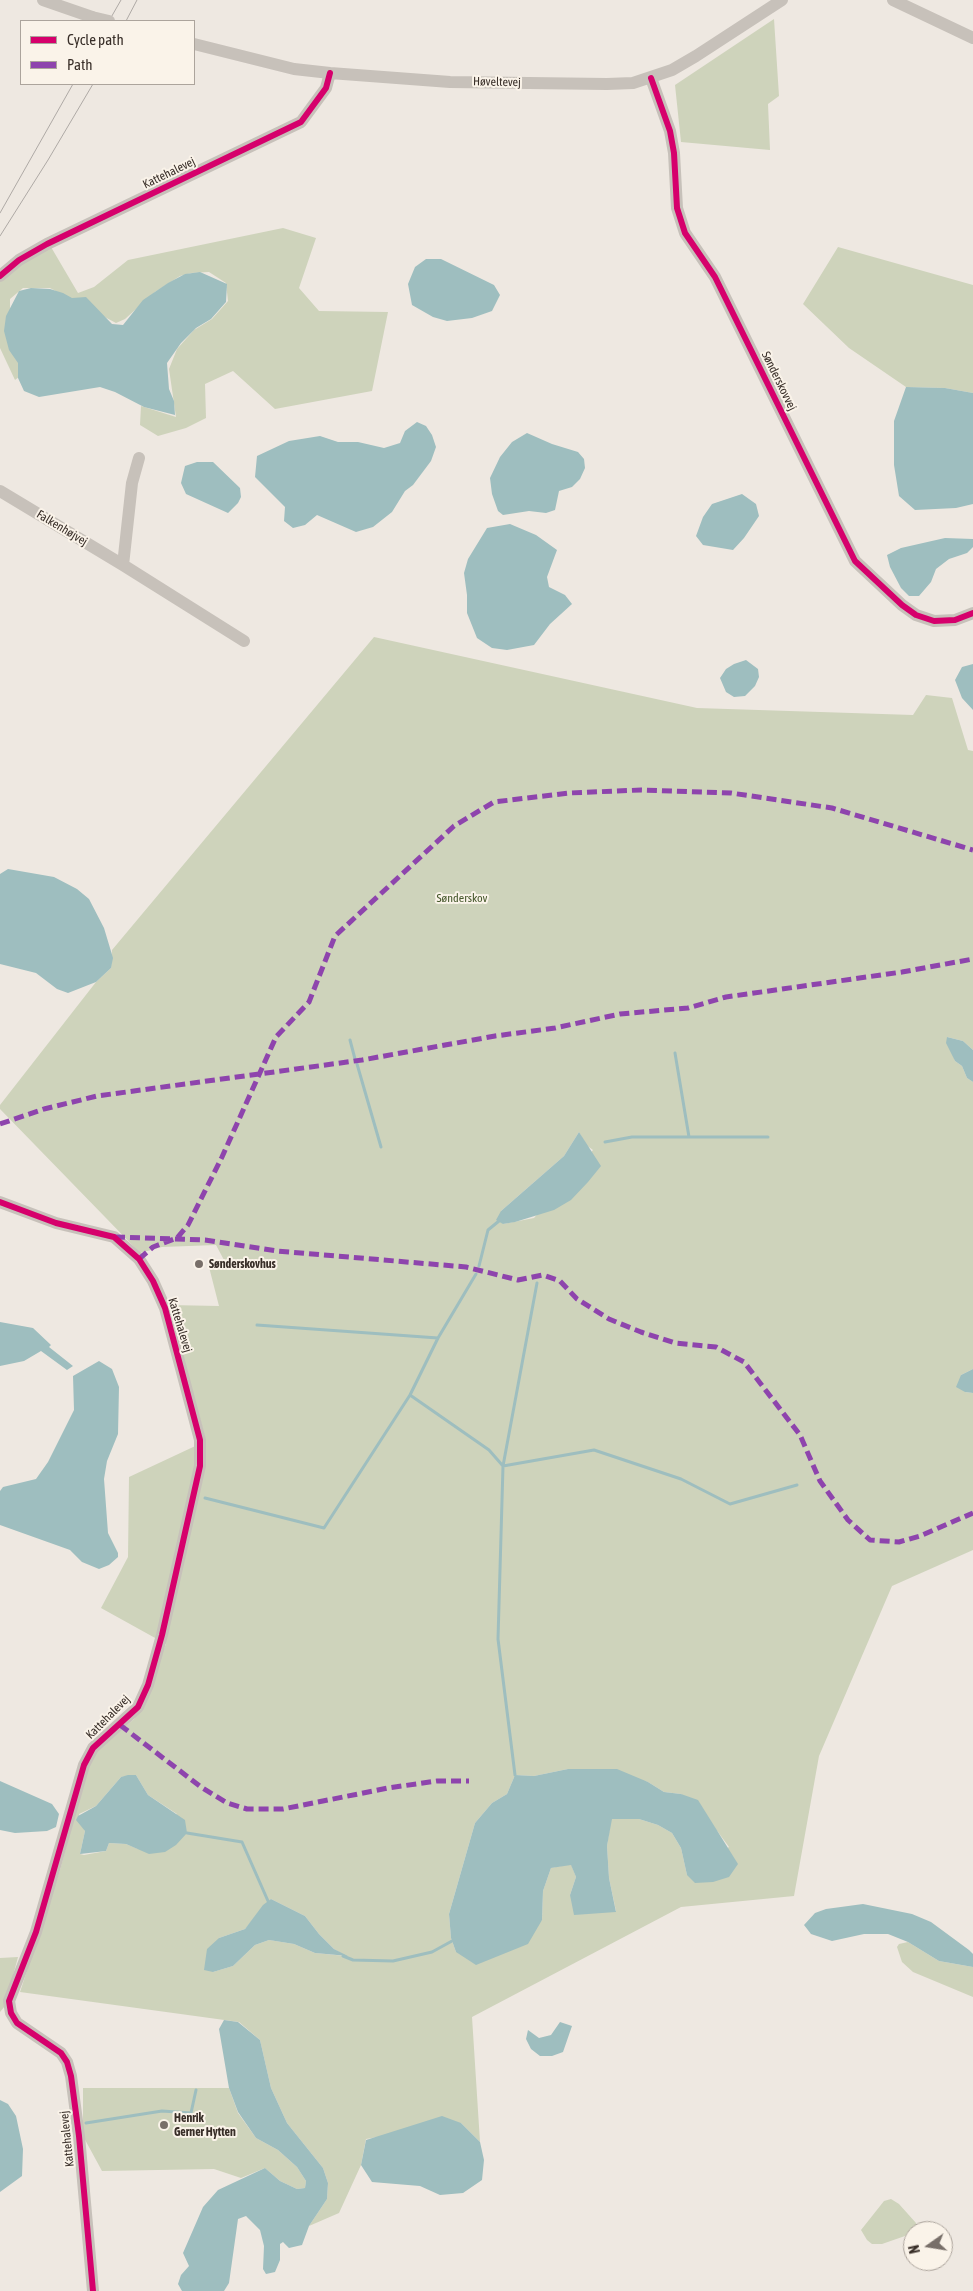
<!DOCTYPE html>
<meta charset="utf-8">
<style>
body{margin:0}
#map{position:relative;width:973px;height:2291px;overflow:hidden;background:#eee8e1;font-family:"Asap Condensed",sans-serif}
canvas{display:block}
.legend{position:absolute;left:20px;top:20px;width:175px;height:65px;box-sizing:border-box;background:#faf3e9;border:1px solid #aca49c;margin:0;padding:6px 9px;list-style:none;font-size:15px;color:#382e28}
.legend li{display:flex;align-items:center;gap:10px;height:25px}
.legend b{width:25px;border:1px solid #aca49c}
.north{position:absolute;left:903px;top:2221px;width:50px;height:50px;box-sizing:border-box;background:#faf3e9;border:1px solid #aca49c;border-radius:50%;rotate:257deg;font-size:14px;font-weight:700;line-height:20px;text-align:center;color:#382e28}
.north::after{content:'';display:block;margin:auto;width:18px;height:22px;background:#786f69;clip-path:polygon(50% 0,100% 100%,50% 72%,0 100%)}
</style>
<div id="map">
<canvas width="973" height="2291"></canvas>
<ul class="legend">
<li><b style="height:6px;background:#d6006c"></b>Cycle path</li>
<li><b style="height:6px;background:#8e44ad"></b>Path</li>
</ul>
<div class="north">N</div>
</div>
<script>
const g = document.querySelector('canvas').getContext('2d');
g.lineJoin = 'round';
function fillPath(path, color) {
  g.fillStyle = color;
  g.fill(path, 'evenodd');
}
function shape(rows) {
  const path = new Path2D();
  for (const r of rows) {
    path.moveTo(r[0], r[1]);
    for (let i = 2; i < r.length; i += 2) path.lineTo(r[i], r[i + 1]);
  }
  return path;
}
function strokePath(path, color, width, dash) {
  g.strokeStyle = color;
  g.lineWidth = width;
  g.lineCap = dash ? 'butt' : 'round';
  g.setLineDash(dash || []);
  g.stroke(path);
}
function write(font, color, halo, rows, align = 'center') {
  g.font = font + ' "Asap Condensed",sans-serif';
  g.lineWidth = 4;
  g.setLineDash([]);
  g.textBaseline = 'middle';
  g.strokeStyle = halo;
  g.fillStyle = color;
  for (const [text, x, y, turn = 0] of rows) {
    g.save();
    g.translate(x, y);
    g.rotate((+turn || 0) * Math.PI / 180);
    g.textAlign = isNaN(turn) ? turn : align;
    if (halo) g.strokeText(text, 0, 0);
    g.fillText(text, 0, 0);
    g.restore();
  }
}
fillPath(shape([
 [774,19,779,96,768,104,770,150,681,142,675,85],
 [283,228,316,238,299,288,319,311,388,312,372,391,275,409,233,371,205,384,206,418,186,428,158,436,140,425,141,406,176,417,169,369,177,349,194,330,212,319,228,301,226,283,209,272,191,273,180,276,155,292,125,319,116,323,50,288,23,288,10,299,10,349,25,372,15,380,0,348,0,275,51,247,78,293,94,287,128,260],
 [838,247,973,285,973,393,945,388,906,387,849,348,803,304],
 [374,637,697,708,913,715,926,695,952,698,968,750,973,751,973,1050,963,1041,947,1037,955,1061,962,1066,967,1078,973,1082,973,1369,961,1375,965,1392,973,1393,973,1550,892,1586,819,1756,794,1896,681,1907,472,2017,480,2142,461,2123,366,2139,361,2165,339,2213,309,2226,327,2199,328,2183,323,2168,287,2123,271,2088,260,2040,239,2022,20,1992,60,1870,91,1756,134,1719,166,1644,101,1608,128,1557,129,1477,206,1441,169,1305,219,1306,209,1267,224,1260,216,1245,162,1247,140,1253,0,1109,0,1105,96,982,111,968,112,950],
 [579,1132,586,1145,593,1150,534,1218,503,1224,501,1211,564,1156],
 [568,1769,588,1769,648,1782,664,1792,681,1794,718,1832,729,1847,687,1875,681,1848,672,1833,658,1825,639,1819,611,1819,607,1846,609,1878,616,1911,598,1912,570,1895,576,1877,571,1864,551,1868,543,1891,542,1920,456,1952,451,1938,449,1914,475,1823,492,1803,507,1794,515,1775,534,1776],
 [136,1775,148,1795,177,1814,138,1849,126,1844,109,1843,106,1851,84,1855,80,1854,85,1831,79,1814,96,1806,121,1777],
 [271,1899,305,1916,319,1934,334,1949,346,1956,315,1953,294,1944,269,1940,255,1945,233,1966,213,1972,219,1938,245,1929],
 [908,1942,939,1961,973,1967,973,1997,913,1972,902,1962,897,1947,899,1944],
 [18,1957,5,2006,0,2012,0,1958],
 [83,2088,229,2088,238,2113,256,2138,278,2150,297,2167,306,2181,305,2188,297,2189,280,2181,265,2168,241,2178,214,2169,102,2171,83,2136],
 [891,2199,899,2204,916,2223,917,2229,905,2236,882,2244,872,2244,867,2240,861,2230,884,2201]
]), '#ced3bb');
fillPath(shape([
 [426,259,441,259,494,285,500,295,492,311,472,318,447,321,433,317,412,305,408,284,415,267],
 [200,272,227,284,226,302,211,319,196,328,181,343,167,363,169,389,174,401,175,415,144,407,115,392,100,387,39,397,24,391,18,378,18,363,9,350,4,331,6,316,19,291,31,288,50,289,63,293,72,298,86,297,112,324,123,325,143,300,168,283,185,274],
 [906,387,945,388,973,393,973,504,956,508,915,510,899,496,894,465,894,421],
 [417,422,426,426,432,435,436,447,431,461,413,485,405,491,392,512,373,527,356,532,317,515,305,525,293,528,284,521,285,507,255,477,257,456,289,441,320,436,338,442,358,442,384,448,400,443,405,431],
 [527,433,552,444,578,452,584,459,585,468,580,479,572,487,559,491,555,510,546,513,529,511,503,515,498,511,492,494,490,478,500,457,512,442],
 [197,462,213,462,240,488,241,497,238,503,228,513,186,494,181,483,185,466],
 [742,494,756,504,759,516,744,538,733,550,703,545,696,536,703,517,712,504],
 [510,524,536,535,557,550,547,577,549,587,565,595,572,604,550,624,534,645,507,650,492,648,477,638,467,613,467,595,464,573,468,559,487,528],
 [945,538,973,539,973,547,967,553,949,559,936,569,931,582,919,596,909,596,901,588,890,567,887,555,901,548],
 [746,660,758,669,759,677,755,686,745,696,734,697,726,692,720,678,726,669,734,664],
 [973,664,973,710,962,698,955,680,962,667],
 [8,869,54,877,77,889,89,899,104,928,113,958,111,968,96,982,68,993,57,989,36,973,0,964,0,874],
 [947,1037,963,1041,973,1050,973,1082,967,1078,962,1066,955,1061,946,1043],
 [579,1132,601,1166,588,1182,571,1200,554,1210,515,1222,503,1224,496,1220,501,1211,564,1156],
 [0,1322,33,1328,51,1345,49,1347,73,1366,67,1370,41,1351,24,1361,0,1366],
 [99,1361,112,1369,119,1387,118,1434,107,1461,104,1479,108,1533,118,1553,118,1557,109,1565,99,1569,82,1562,70,1550,0,1525,0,1491,3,1487,36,1479,48,1462,74,1410,73,1376],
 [973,1369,973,1393,965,1392,956,1387,961,1375],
 [568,1769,617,1769,648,1782,664,1792,681,1794,698,1800,738,1864,729,1877,713,1882,695,1883,687,1875,681,1848,672,1833,658,1825,639,1819,612,1819,607,1846,609,1878,616,1912,574,1915,570,1895,576,1877,571,1865,551,1868,543,1891,542,1920,528,1944,476,1965,456,1952,451,1938,449,1914,475,1823,492,1803,507,1794,515,1775,534,1776],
 [128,1775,136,1775,148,1795,185,1820,187,1833,176,1845,165,1852,149,1854,126,1844,109,1843,106,1851,80,1854,85,1831,76,1820,78,1816,96,1806,121,1777],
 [0,1781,52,1804,59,1814,56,1827,47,1831,15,1833,0,1830],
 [271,1899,305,1916,319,1934,334,1949,348,1956,315,1953,294,1944,269,1940,255,1945,233,1966,213,1972,204,1970,207,1949,219,1938,245,1929,263,1905],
 [863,1904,912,1914,931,1922,969,1950,973,1954,973,1967,939,1961,908,1942,888,1934,864,1934,832,1941,811,1934,804,1925,815,1913,826,1909],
 [224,2020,238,2022,260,2040,271,2088,287,2123,323,2168,328,2183,327,2199,309,2226,302,2245,289,2248,283,2242,280,2244,280,2260,275,2272,266,2274,263,2269,264,2246,260,2230,246,2216,238,2219,229,2283,224,2291,182,2291,178,2284,181,2275,189,2266,183,2253,203,2207,218,2190,265,2168,280,2181,297,2189,305,2188,306,2181,297,2167,278,2150,256,2138,238,2112,229,2088,219,2029],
 [560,2022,572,2026,563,2052,552,2056,540,2056,531,2049,526,2039,528,2030,539,2038,551,2035],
 [0,2100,8,2104,16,2116,23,2149,22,2176,0,2192],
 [442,2116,461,2123,480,2142,484,2160,482,2180,463,2193,440,2195,420,2186,372,2182,361,2165,366,2140]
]), '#9ebebf');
strokePath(shape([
 [350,1040,355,1059],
 [675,1053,689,1137],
 [357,1064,381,1147],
 [605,1142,632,1137,768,1137],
 [479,1266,488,1230,499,1221],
 [476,1274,438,1338,410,1395,489,1450,503,1466,594,1450,681,1479,730,1504,797,1485],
 [257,1325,438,1338],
 [205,1498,324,1528,410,1395],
 [515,1775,498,1639,503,1466,537,1283],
 [187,1833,242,1842,268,1901],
 [343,1956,353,1960,393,1961,432,1952,452,1941],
 [86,2123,162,2111,191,2113,196,2090]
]), '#9ebebf', 3);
strokePath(shape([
 [43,0,92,17],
 [893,0,973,38],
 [194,44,294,69,330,73,450,82,607,84,633,83,672,70,696,56,782,0],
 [651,78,670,131,674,153,677,208,685,233,715,277,855,561,902,605,916,615,934,621,955,620,973,613],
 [0,276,19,260,47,244,301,122,326,88,330,73],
 [0,491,123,565,244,641],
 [123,565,132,483,139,458],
 [0,1202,56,1223,114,1237,139,1259,153,1281,165,1308,200,1440,200,1466,162,1635,148,1685,138,1707,93,1748,84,1765,36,1932,9,2001,11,2013,17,2023,61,2053,67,2062,71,2076,79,2136,93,2291]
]), '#c7c1ba', 12);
strokePath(shape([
 [109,21,121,0],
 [126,21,137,0],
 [0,213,73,84],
 [0,236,48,160,93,84]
]), '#aea9a5', 1);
strokePath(shape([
 [92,17,109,21]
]), '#c7c1ba', 12);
strokePath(shape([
 [0,1124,44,1109,97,1096,362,1060,495,1036,555,1028,620,1014,688,1008,726,997,902,972,973,959],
 [115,1237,205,1240,277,1251,466,1267,518,1280,543,1275,560,1281,577,1299,609,1319,641,1332,675,1343,716,1347,744,1362,800,1435,820,1481,848,1520,870,1540,899,1542,920,1536,973,1513],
 [139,1259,153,1247,177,1238,188,1225,222,1157,276,1037,309,1002,335,936,454,826,494,802,569,793,641,790,731,793,832,808,973,850],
 [120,1725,201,1787,227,1803,247,1809,283,1809,388,1788,437,1781,469,1781]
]), '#8e44ad', 5, [10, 5]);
strokePath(shape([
 [651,78,670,131,674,153,677,208,685,233,715,277,855,561,902,605,916,615,934,621,955,620,973,613],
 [0,276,19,260,47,244,301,122,326,88,330,73],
 [0,1202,56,1223,114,1237,139,1259,153,1281,165,1308,200,1440,200,1466,162,1635,148,1685,138,1707,93,1748,84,1765,36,1932,9,2001,11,2013,17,2023,61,2053,67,2062,71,2076,79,2136,93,2291]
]), '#d6006c', 6);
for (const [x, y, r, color] of [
 [199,1264,5,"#786f69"],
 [164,2125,5,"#786f69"]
]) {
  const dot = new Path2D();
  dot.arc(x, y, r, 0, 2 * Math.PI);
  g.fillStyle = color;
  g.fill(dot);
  strokePath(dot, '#faf3e9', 2);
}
write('12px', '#382e28', '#faf3e9', [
 ["Høveltevej",497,82,1],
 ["Kattehalevej",169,173,-26],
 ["Sønderskovvej",779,381,64],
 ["Falkenhøjvej",62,528,31],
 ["Kattehalevej",180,1325,73],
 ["Kattehalevej",108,1717,-45],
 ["Kattehalevej",67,2139,-96]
]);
write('12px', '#45572b', '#faf3e9', [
 ["Sønderskov",462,898]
]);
write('bold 12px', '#382e28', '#faf3e9', [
 ["Sønderskovhus",209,1264],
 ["Henrik",174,2118],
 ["Gerner Hytten",174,2132]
], 'left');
</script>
